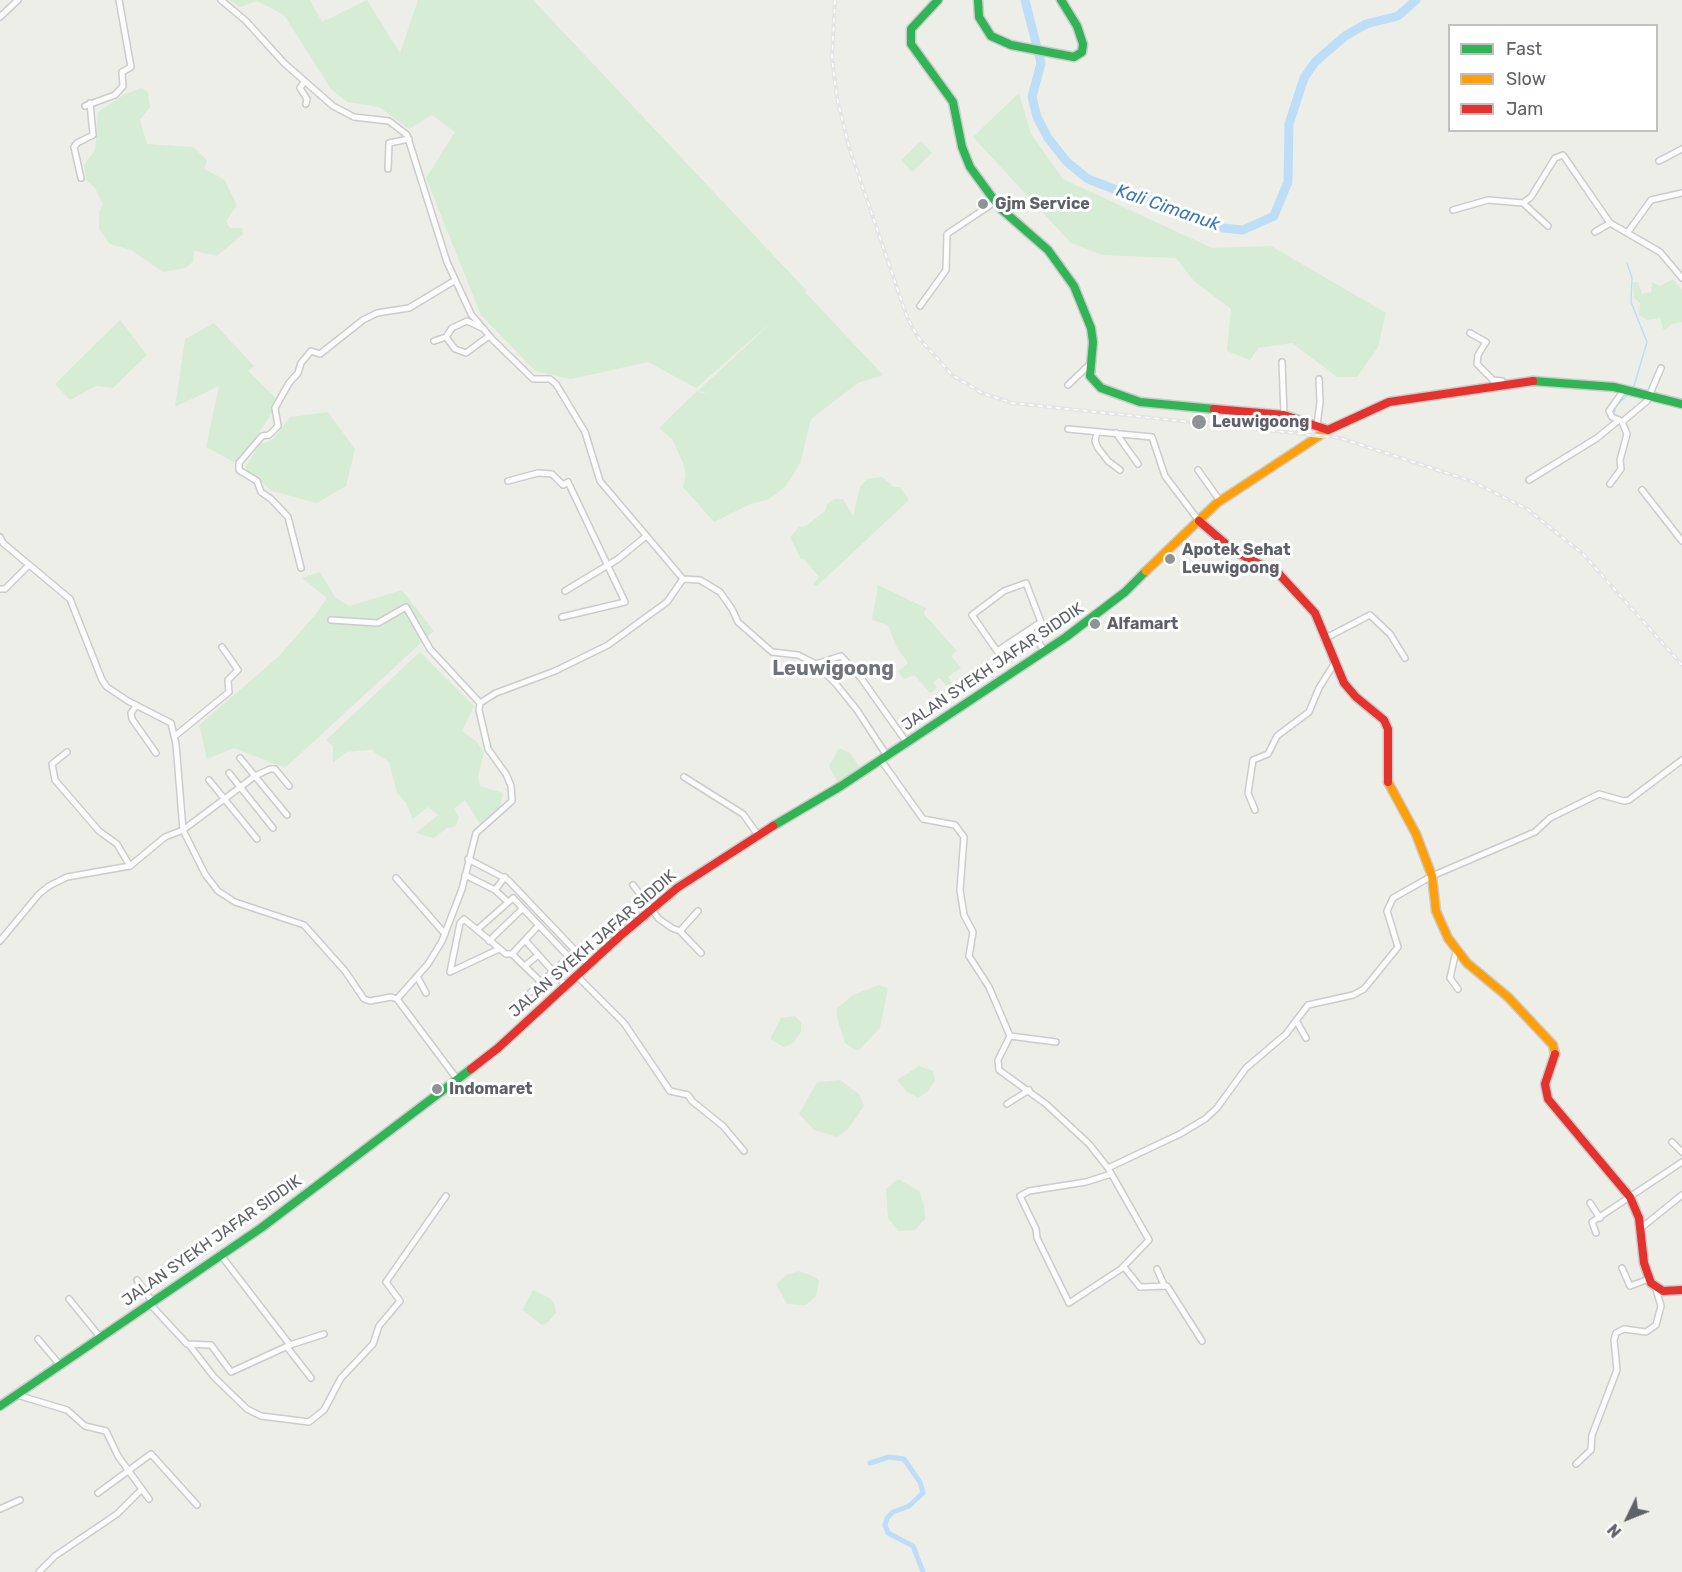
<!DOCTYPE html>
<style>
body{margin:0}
#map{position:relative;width:1682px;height:1572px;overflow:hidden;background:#eeeee9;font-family:Rubik,sans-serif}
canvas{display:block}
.legend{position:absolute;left:1448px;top:24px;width:210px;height:108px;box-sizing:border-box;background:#fff;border:2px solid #bfc0c3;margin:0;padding:8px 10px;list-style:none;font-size:18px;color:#5e6268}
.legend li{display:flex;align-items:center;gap:12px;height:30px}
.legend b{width:30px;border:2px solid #bfc0c3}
.north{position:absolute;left:1598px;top:1488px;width:60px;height:60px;-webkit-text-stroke:4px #fff;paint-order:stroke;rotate:227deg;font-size:16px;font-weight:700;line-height:24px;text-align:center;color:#5e6268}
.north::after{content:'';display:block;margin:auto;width:21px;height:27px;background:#5e6268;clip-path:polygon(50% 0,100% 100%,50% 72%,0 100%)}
</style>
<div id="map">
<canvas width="1682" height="1572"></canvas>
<ul class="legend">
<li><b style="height:8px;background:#30b455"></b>Fast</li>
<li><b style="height:8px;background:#ff9f0a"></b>Slow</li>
<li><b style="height:8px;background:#e5322d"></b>Jam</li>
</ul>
<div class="north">N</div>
</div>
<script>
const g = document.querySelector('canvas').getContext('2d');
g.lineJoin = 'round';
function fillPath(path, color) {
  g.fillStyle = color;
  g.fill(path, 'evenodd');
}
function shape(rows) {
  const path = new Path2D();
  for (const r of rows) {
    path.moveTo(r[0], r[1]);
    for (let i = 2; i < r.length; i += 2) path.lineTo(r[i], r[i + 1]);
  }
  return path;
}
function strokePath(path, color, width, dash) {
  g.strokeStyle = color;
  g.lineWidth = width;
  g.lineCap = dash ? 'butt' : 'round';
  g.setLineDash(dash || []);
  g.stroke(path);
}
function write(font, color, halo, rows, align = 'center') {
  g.font = font + ' Rubik,sans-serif';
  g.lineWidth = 6;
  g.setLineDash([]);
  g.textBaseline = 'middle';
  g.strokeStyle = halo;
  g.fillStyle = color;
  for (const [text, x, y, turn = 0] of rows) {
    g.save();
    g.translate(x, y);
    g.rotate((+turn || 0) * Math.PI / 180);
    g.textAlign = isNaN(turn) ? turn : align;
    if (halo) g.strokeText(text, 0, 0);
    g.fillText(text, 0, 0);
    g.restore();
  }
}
fillPath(shape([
 [230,0,310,0,322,22,367,0,400,53,418,0,533,0,806,290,805,292,883,375,858,383,811,419,800,464,785,487,769,499,748,505,714,522,683,487,686,475,683,463,672,439,659,428,697,391,709,395,699,390,775,319,696,388,648,362,571,379,535,371,481,315,426,178,455,132,432,115,409,129,379,107,347,102,331,89,284,15,257,1,240,7],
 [141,88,148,92,150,107,140,120,147,144,193,147,207,160,204,169,224,179,237,205,226,221,230,228,242,228,243,234,217,256,194,251,193,262,185,268,163,272,131,250,110,244,99,229,99,213,103,204,95,188,87,181,84,165,95,150,98,112,123,95],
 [1019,93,1031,134,1063,179,1212,248,1271,246,1386,313,1378,347,1357,377,1337,377,1292,343,1258,348,1250,360,1227,351,1231,309,1194,281,1176,258,1102,255,1071,243,973,137],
 [921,141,932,153,912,172,901,160],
 [1673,279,1682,290,1682,322,1672,324,1664,331,1660,318,1647,320,1639,315,1640,303,1634,298,1633,282,1638,282,1642,294,1651,292,1652,282,1660,286],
 [120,320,147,355,113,388,96,386,70,400,55,384],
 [214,323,254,366,248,371,279,401,239,465,206,447,219,386,175,407,185,339],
 [328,412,355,449,346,486,317,503,272,491,245,468,259,445,273,439,290,417],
 [882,477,894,487,900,487,909,500,816,587,813,584,819,577,804,559,801,559,790,537,799,527,806,526,825,511,827,504,834,499,843,499,853,516,860,487,867,479],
 [320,572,335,597,349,606,402,590,434,631,285,768,234,748,207,759,199,725,278,657,315,615,327,598,302,578],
 [878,585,926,608,924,614,957,651,951,656,961,668,948,677,952,684,947,687,940,678,933,682,937,687,930,693,914,675,904,679,898,671,908,663,896,646,888,625,872,620],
 [420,652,474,706,462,731,476,741,484,752,478,777,480,786,503,793,500,807,482,827,465,800,454,809,459,817,455,827,447,828,434,838,416,833,438,815,428,807,413,819,406,803,397,793,389,762,371,750,346,752,333,763,333,746,326,740],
 [839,748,850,753,861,769,838,783,829,766],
 [879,985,888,988,880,1028,859,1050,855,1050,845,1043,837,1018,837,1008,853,995],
 [795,1016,801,1022,801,1032,793,1043,784,1047,770,1039,781,1018],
 [919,1066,933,1071,935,1080,928,1091,918,1098,907,1092,897,1080],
 [840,1080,859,1094,864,1106,848,1129,837,1137,814,1130,799,1114,817,1082],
 [898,1179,919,1191,924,1205,925,1219,915,1230,898,1231,888,1218,886,1189],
 [799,1271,817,1278,819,1282,816,1296,806,1305,787,1304,776,1284,786,1275],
 [533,1290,550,1298,555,1305,556,1313,546,1324,542,1325,522,1310]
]), '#d6ecd4');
strokePath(shape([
 [1627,263,1632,278,1631,302,1647,342,1634,386],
 [1614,414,1616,406,1629,394]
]), '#bedef8', 1.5);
strokePath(shape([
 [870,1463,889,1457,904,1459,920,1482,923,1493,909,1506,893,1512,887,1518,885,1525,888,1533,913,1546,923,1572]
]), '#bedef8', 5);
strokePath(shape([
 [1025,0,1041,63,1032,97,1037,117,1048,138,1067,162,1088,179,1114,189,1157,201,1223,228,1243,230,1274,216,1280,201,1288,182,1289,124,1304,78,1315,62,1345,36,1366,24,1398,16,1416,0]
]), '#bedef8', 9);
const street = shape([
 [221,0,246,21,284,63,333,106,354,117,389,121,407,135,447,262,471,314,492,339,533,379,550,379,556,384,585,432,600,481,683,579,700,580,720,592,732,609,738,622,772,652,798,655,816,664,841,656,861,678,907,743],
 [0,17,18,0],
 [304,82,300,88,307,99,306,104],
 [85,106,115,95,123,86,122,72,131,67,119,0],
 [1659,161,1682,149],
 [388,169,389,143,409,139],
 [81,178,74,147,77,143,93,135,90,103],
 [1523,203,1548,226],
 [1453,210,1488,200,1523,203,1531,197,1555,158,1563,155,1610,223,1660,252,1682,278],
 [1595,232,1610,223],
 [1628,232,1651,200,1682,193],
 [920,306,946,270,947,234,995,202],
 [1470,333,1486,342,1478,355,1477,364,1493,380,1502,381],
 [446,337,452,328,467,321,484,329],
 [434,341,446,337,455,349,466,353,489,336],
 [1282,362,1284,415],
 [1068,385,1089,365],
 [1619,420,1612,417,1609,411,1624,390],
 [1317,425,1320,402,1319,379],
 [1068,429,1152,437,1165,476,1199,521],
 [1097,432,1095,441,1098,448,1108,461,1120,470],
 [1116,433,1138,464],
 [1198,470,1220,501],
 [1529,480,1597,438,1619,420],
 [508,481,538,473,552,474,563,485,568,482,625,602,562,617],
 [1610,484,1621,469,1620,460,1627,434,1622,422,1647,401,1661,368],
 [1642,490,1682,541],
 [0,537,3,543,70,599,102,680,107,687,128,701,171,723,176,744,183,830,255,776,270,769,275,769,289,786],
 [301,568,288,517,271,499,261,492,257,481,239,470,239,463,262,436,269,435,278,426,275,408,289,383,298,373,301,363,311,351,320,354,363,320,377,313,409,308,454,281],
 [1026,583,1041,622,997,651,972,615,1004,591,1026,583],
 [0,589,5,589,29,565],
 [565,591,618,559,645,537],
 [331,620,378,623,406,607,430,649,480,703],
 [1031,631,1045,652],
 [1324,639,1370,615,1390,634,1405,658],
 [806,674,816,664,836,684,857,710,887,756],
 [136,706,131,713,132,719,156,753],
 [175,736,229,692,228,680,238,670,222,647],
 [67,752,52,764,55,780,99,831,117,844,130,866],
 [240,758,287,815],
 [881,760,923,819,955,825,964,837,960,890,964,915,973,932,969,956,989,987,1010,1036,998,1060,999,1070,1046,1104,1089,1144,1108,1168,1149,1240,1121,1269,1069,1303,1037,1238,1036,1229,1020,1196,1029,1191,1086,1182,1111,1174],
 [229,773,273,828],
 [684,777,743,814,758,835],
 [209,780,257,839],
 [1255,810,1248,793,1253,760,1268,754,1277,736,1309,712,1319,688,1334,664],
 [468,859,508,880,590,966],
 [465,875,495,890,505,877],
 [396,878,445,934],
 [633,885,659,919,672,928,680,931,698,911],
 [495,890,508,902],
 [478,929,513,898,569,957,531,992],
 [680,931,701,953],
 [525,940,538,926],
 [0,941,39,894,49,886,67,877,130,866,165,837,183,830,205,874,218,891,235,902,304,925,345,971,364,999,370,1001,391,997,397,999,457,1079],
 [489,941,522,909],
 [499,949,450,972,460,923,464,919,506,954,512,954,525,940,567,987],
 [1456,951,1450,978,1458,989],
 [512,954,541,982],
 [525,966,538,955],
 [578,977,624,1023,670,1091,688,1095,692,1101,723,1126,744,1151],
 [418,978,426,993],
 [397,999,428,964,442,941,462,889,476,833,512,801,511,786,506,774,488,749,479,710,480,703,496,693,555,671,608,645,667,602,683,579],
 [1297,1022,1306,1038],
 [1010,1036,1056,1042],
 [1007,1104,1029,1090],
 [1672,1142,1682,1152],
 [1108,1168,1180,1134,1205,1119,1217,1108,1246,1068,1286,1034,1308,1005,1353,995,1364,989,1398,947,1387,911,1393,898,1432,876,1535,832,1550,818,1599,794,1624,801,1629,800,1682,760],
 [1590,1203,1600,1218],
 [1641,1228,1682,1195],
 [1596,1233,1592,1222,1682,1162],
 [1124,1267,1140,1287,1167,1286,1202,1341],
 [1622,1268,1630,1286,1649,1279],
 [1157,1269,1164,1285],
 [137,1280,152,1301],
 [69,1299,100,1337],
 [149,1303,187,1344,211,1345,231,1372,290,1345,220,1254],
 [38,1339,59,1364],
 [290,1345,324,1334],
 [190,1346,214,1377,247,1409,261,1416,309,1422,324,1410,341,1378,373,1344,379,1326,400,1301,386,1282,446,1196],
 [287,1347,311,1378],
 [17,1395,67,1410,85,1426,106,1431,118,1456,149,1499],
 [1576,1464,1591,1450,1592,1435,1617,1370,1614,1340,1616,1333,1624,1329,1646,1332,1656,1325,1661,1306,1655,1286],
 [98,1493,151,1454,197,1505],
 [0,1509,20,1500],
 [39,1572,55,1556,117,1514,142,1489]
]);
const fast = shape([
 [938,0,911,29,911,44,953,102,962,147,970,167,1000,208,1048,250,1074,286,1091,328,1093,342,1090,376,1101,388,1140,402,1214,409],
 [978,0,979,17,991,36,1011,45,1074,57,1082,52,1083,44,1077,26,1061,0],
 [1533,381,1614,387,1682,404],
 [773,826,841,786,1066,637,1125,592,1146,571],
 [0,1406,261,1228,471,1069]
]);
const slow = shape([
 [1146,571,1217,503,1328,430],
 [1388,782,1416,834,1432,876,1436,911,1448,938,1467,963,1508,997,1553,1045,1555,1054]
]);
const jam = shape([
 [1214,409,1284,415,1328,430,1389,402,1533,381],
 [1199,521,1234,551,1279,574,1315,613,1344,683,1356,697,1384,720,1388,729,1388,782],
 [1555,1054,1545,1084,1548,1099,1630,1197,1639,1218,1644,1263,1651,1283,1663,1291,1682,1290],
 [471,1069,498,1048,620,936,677,888,773,826]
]);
strokePath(street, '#cbcccb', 8);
strokePath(fast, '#cacbca', 11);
strokePath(slow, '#cacbca', 11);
strokePath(jam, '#cacbca', 11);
strokePath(street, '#fcfcfc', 5);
strokePath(fast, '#30b455', 8);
strokePath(slow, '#ff9f0a', 8);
strokePath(jam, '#e5322d', 8);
const rail = shape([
 [835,0,832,58,837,98,849,147,907,317,918,337,952,375,982,393,1012,403,1340,438,1471,481,1527,509,1583,554,1682,665]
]);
strokePath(rail, '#e4e5e4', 4);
strokePath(rail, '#fff', 1.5, [4.5]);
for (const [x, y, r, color] of [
 [983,204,6,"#909395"],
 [1199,422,8,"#909395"],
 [1170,559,6,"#909395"],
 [1095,624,6,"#909395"],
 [437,1089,6,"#909395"]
]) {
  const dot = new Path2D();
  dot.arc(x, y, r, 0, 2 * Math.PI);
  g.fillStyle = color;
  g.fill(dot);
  strokePath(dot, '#fff', 2);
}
write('bold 16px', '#5e6268', '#fff', [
 ["Gjm Service",995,204],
 ["Leuwigoong",1212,422],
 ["Apotek Sehat",1182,550],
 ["Leuwigoong",1182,568],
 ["Alfamart",1107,624],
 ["Indomaret",449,1089]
], 'left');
write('16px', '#5e6268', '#fff', [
 ["JALAN SYEKH JAFAR SIDDIK",993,667,-34],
 ["JALAN SYEKH JAFAR SIDDIK",593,944,-41],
 ["JALAN SYEKH JAFAR SIDDIK",212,1241,-35]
]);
write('italic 18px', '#3c77ba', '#fff', [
 ["Kali Cimanuk",1168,208,19]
]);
write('bold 20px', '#6f747a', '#fff', [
 ["Leuwigoong",833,669]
]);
</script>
